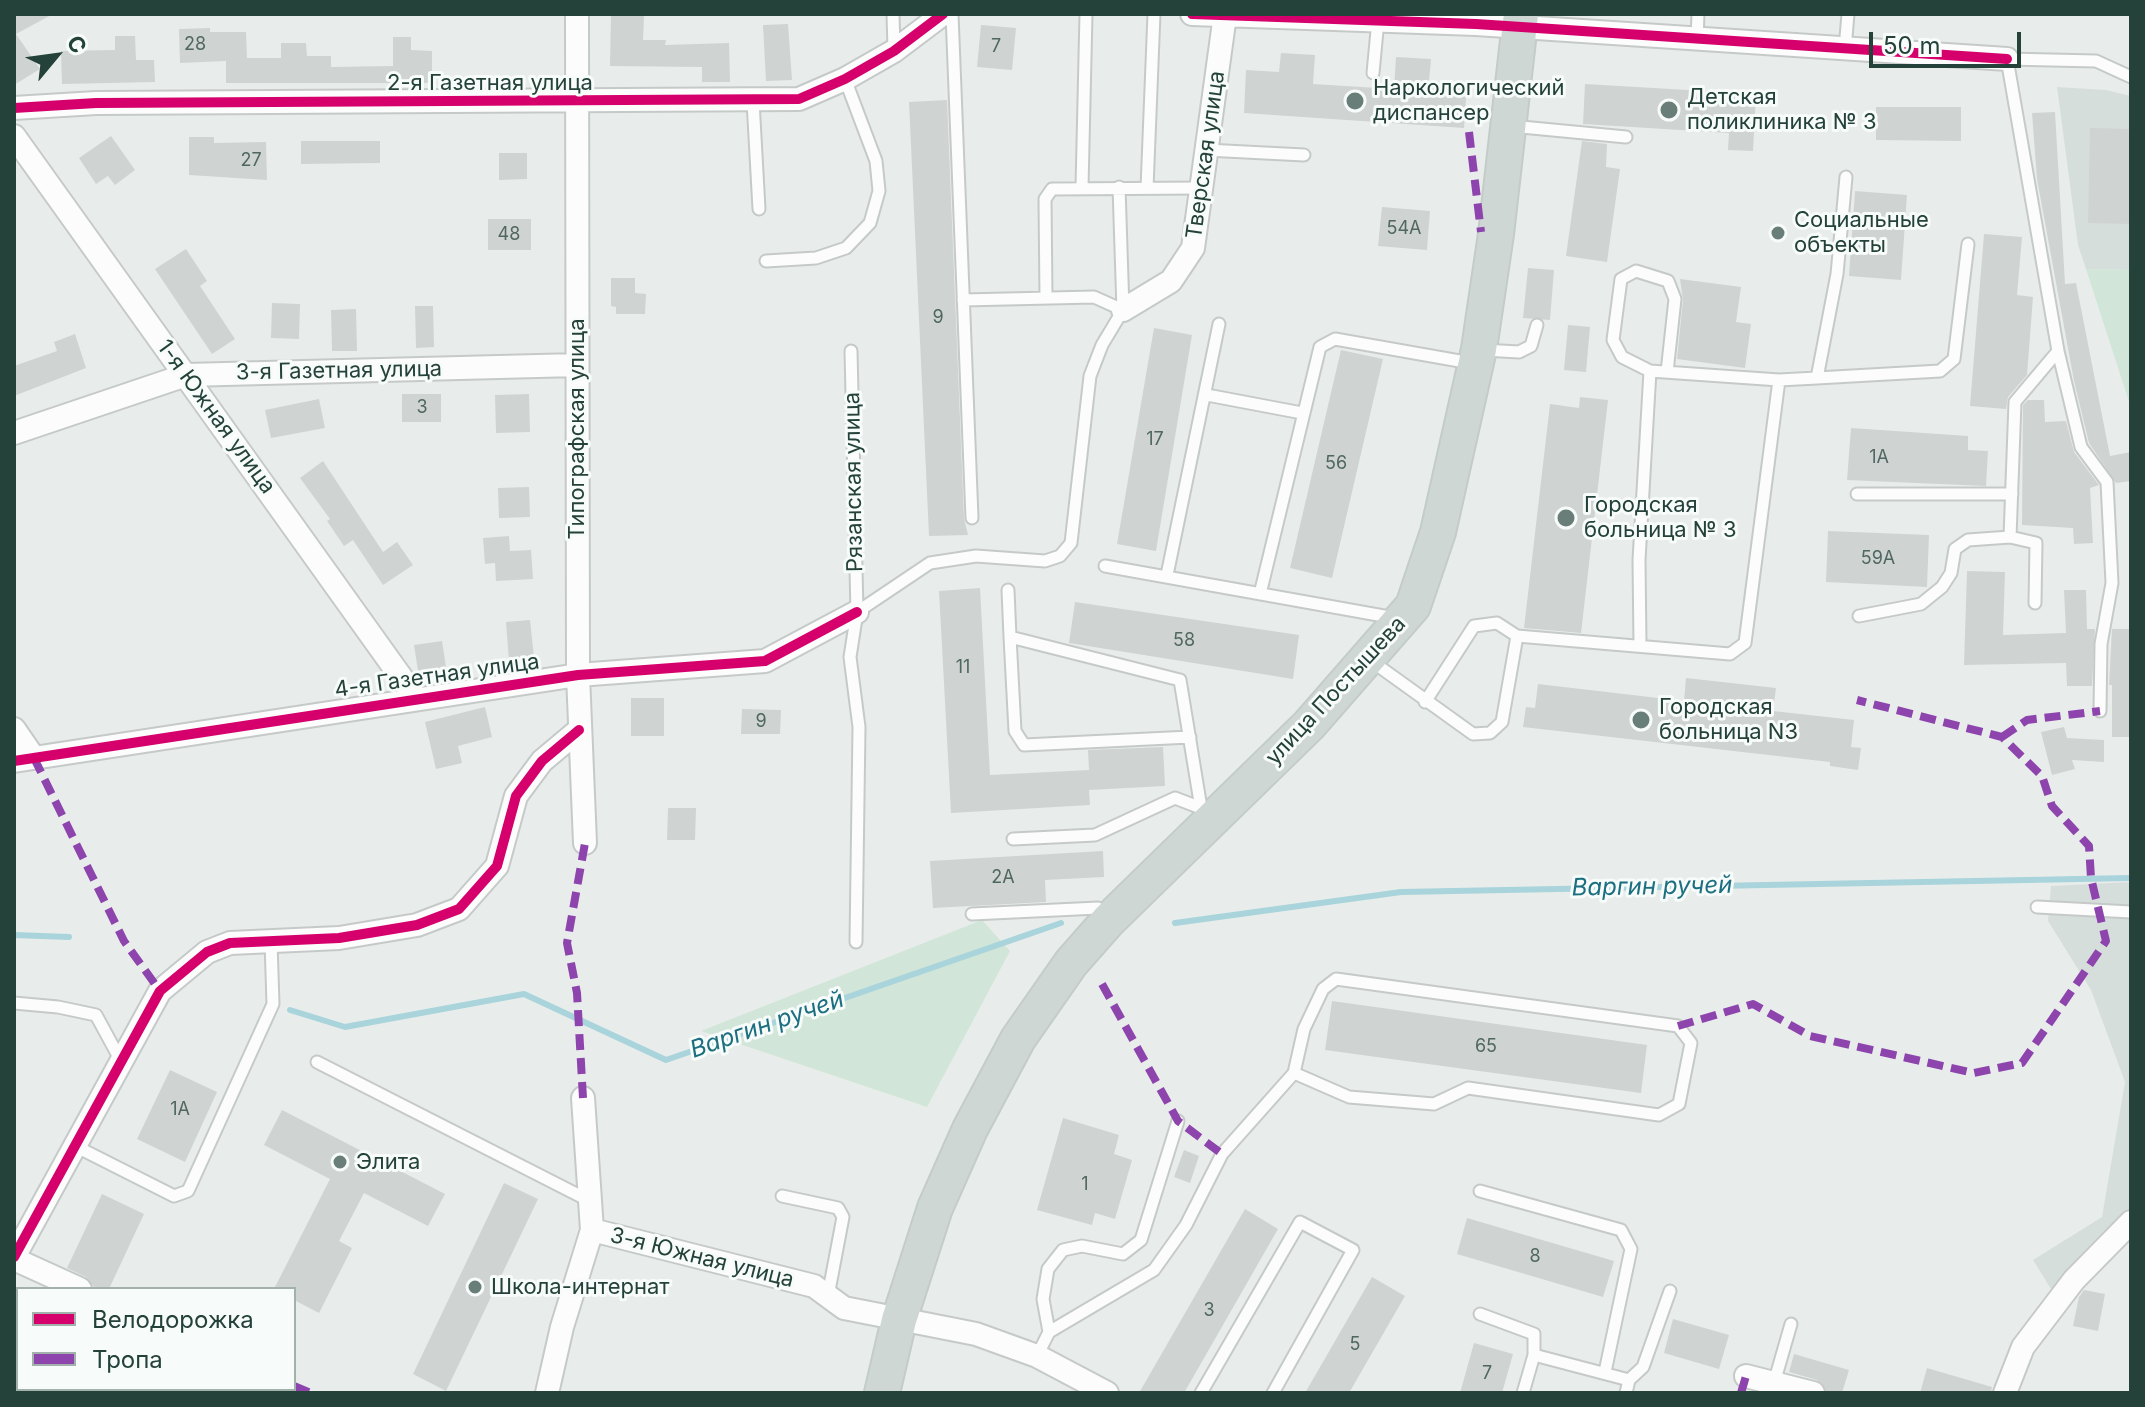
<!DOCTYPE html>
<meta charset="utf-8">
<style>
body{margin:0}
#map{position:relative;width:2145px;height:1407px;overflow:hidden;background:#e8edeb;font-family:Inter,sans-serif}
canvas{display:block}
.frame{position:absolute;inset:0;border:16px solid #24423a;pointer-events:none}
.legend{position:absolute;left:16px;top:1287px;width:280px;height:104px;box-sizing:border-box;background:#f7fbf9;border:2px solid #a3b1ad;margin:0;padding:10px 14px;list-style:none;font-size:24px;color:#24423a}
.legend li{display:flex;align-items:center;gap:16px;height:40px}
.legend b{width:40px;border:2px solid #a3b1ad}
.north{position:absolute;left:16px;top:16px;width:80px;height:80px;-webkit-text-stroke:6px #f7fbf9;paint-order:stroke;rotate:61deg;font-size:22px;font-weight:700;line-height:32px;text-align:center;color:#24423a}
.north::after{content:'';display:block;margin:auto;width:28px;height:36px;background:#24423a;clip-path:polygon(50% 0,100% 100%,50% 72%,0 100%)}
.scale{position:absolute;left:1869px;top:32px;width:152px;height:36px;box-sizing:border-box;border:4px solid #24423a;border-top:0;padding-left:10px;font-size:24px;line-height:28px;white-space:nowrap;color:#24423a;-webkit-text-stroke:6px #f7fbf9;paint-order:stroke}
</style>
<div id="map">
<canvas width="2145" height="1407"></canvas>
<div class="frame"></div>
<ul class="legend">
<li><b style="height:10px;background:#d6006c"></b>Велодорожка</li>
<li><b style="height:10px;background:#8e44ad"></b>Тропа</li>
</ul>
<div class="north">С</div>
<div class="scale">50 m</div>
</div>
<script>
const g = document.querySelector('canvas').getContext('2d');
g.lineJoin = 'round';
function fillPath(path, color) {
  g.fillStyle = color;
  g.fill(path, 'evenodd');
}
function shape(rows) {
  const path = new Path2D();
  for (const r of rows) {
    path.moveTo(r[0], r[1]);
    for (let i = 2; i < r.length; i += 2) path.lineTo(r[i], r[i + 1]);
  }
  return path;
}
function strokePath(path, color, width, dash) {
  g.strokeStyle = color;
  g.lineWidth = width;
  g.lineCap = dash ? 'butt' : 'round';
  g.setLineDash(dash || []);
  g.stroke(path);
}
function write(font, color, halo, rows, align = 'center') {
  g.font = font + ' Inter,sans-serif';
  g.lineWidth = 6;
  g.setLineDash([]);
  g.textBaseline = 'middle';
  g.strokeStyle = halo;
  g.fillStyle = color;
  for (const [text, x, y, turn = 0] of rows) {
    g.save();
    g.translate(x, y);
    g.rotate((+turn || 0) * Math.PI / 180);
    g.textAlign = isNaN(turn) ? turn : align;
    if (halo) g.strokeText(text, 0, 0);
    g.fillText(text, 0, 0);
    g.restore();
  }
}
fillPath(shape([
 [2057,87,2106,90,2131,96,2131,270,2086,269,2078,245],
 [2131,882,2131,1238,2082,1286,2054,1294,2033,1260,2102,1217,2125,1082,2091,990,2048,921,2051,886]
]), '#d6dedb');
fillPath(shape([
 [2086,269,2131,270,2131,408],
 [982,920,1010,951,927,1107,701,1031]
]), '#d1e6d8');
strokePath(shape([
 [1175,923,1401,892,2131,878],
 [14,935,69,937],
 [290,1010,345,1027,524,994,666,1060,1061,923]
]), '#a9d4db', 6);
fillPath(shape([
 [14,14,53,14,16,34,40,69,14,85],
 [611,16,644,16,643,40,666,40,665,45,729,43,730,82,702,82,702,67,610,66],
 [788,24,792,80,766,81,763,25],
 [981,25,1016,28,1012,70,977,67],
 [210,28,210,32,246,32,247,58,281,58,281,43,306,43,307,56,331,56,331,67,393,66,393,37,411,37,411,50,432,51,432,83,226,83,226,61,180,63,179,29],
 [115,36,135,36,136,60,154,60,155,82,62,84,61,51,115,50],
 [1281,53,1315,55,1313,84,1394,89,1396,57,1431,59,1429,82,1467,84,1464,128,1244,113,1246,70,1279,72],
 [1585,84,1756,94,1753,151,1728,150,1729,133,1583,124],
 [947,100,964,518,968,535,929,536,909,102],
 [1876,107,1961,107,1961,141,1876,140],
 [2055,112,2065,284,2076,283,2110,456,2131,452,2131,481,2116,483,2089,443,2074,381,2037,179,2032,113],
 [2090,128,2131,129,2131,224,2088,223],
 [111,136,135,170,115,185,108,176,96,184,79,158],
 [189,137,214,137,214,143,266,142,267,180,189,175],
 [301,141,380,141,380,163,301,164],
 [1582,141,1607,144,1606,167,1620,169,1607,262,1566,256],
 [499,153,527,153,527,179,499,180],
 [1855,191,1907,195,1901,280,1849,276],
 [1382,207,1430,211,1427,250,1378,246],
 [488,219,531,219,531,250,488,250],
 [1984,234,2022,237,2017,295,2033,297,2027,375,2008,397,2006,409,1970,406],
 [186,249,207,281,200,286,235,339,212,354,155,269],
 [1528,268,1554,270,1550,320,1523,318],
 [611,278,635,278,635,293,646,294,645,314,616,314,616,307,611,306],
 [1680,279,1741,287,1736,322,1751,324,1745,368,1677,359,1683,300],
 [272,303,300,304,299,339,271,338],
 [415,306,433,306,434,347,416,348],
 [356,309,357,351,332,351,331,310],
 [1568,325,1590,327,1586,372,1564,370],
 [1154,328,1192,335,1156,551,1117,544],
 [75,334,86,368,14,396,14,366,57,351,54,342],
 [1341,350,1383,359,1332,578,1290,568],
 [402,394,441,394,441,422,402,422],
 [529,394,530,432,496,433,495,395],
 [1580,397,1608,400,1581,633,1524,628,1550,404,1579,408],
 [319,399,325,428,271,438,265,410],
 [2028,400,2044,400,2045,422,2066,421,2074,452,2099,485,2090,488,2093,543,2074,544,2073,528,2022,525,2023,405],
 [1851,428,1968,436,1968,450,1988,451,1986,486,1847,480],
 [323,461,383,552,397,542,413,565,383,585,353,540,344,546,327,521,330,519,300,478],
 [529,487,530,517,499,518,498,488],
 [1828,531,1929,535,1927,587,1826,582],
 [509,536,510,551,531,550,533,579,496,581,495,563,485,564,483,538],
 [1967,571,2005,572,2003,635,2066,633,2064,590,2086,590,2087,629,2095,629,2092,686,2067,686,2066,663,1964,665],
 [980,588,990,775,1089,770,1088,750,1163,747,1165,786,1089,790,1090,805,951,813,939,591],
 [1075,602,1299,635,1293,679,1069,643],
 [530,620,534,658,509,661,506,622],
 [2112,629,2131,629,2131,737,2112,737,2112,685,2109,685],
 [442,641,446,667,418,671,414,645],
 [1686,678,1776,688,1773,711,1854,720,1851,747,1861,748,1858,770,1830,766,1830,762,1523,727,1526,707,1535,708,1538,684,1684,701],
 [631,698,664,698,664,736,631,736],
 [485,707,492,737,458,746,462,763,436,769,425,722],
 [742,709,781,710,780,734,741,734],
 [2064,727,2067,738,2104,740,2104,762,2072,760,2075,769,2052,775,2041,732],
 [668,808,696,808,695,840,667,840],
 [1103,851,1104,877,1045,880,1046,902,933,908,930,861],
 [1332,1001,1647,1045,1641,1093,1325,1050],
 [170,1070,217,1092,185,1162,137,1139],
 [282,1110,445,1194,428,1226,364,1193,339,1241,352,1248,319,1313,294,1300,294,1289,274,1289,330,1179,264,1145],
 [1063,1118,1119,1135,1114,1154,1132,1160,1115,1219,1095,1213,1092,1225,1037,1210],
 [1184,1150,1199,1156,1190,1183,1174,1177],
 [504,1183,538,1199,446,1391,413,1374],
 [102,1194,144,1214,109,1289,94,1287,86,1277,67,1268],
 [1245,1209,1278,1229,1184,1393,1139,1393],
 [1467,1218,1614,1261,1603,1297,1457,1254],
 [1372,1277,1405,1296,1349,1393,1305,1393],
 [2084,1290,2105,1294,2098,1331,2073,1326,2079,1297],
 [1673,1319,1729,1335,1719,1369,1664,1353],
 [1474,1343,1513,1354,1502,1393,1460,1393],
 [1794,1354,1849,1370,1842,1393,1827,1393,1817,1380,1789,1372],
 [1927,1368,1992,1387,1991,1393,1920,1393]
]), '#cfd4d2');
const lane = shape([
 [893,14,894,49],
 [952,14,972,518],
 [1697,39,1698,14],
 [1845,49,1848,14],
 [1373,73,1378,20],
 [753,101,759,209],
 [1511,126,1626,137],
 [1206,150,1304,155],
 [1082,187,1086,14],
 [1147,188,1154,14],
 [766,261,816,258,846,248,870,223,879,191,876,161,845,79],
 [1046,298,1045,199,1052,189,1201,188],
 [963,300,1094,297,1123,310],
 [1483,350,1519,352,1531,346,1537,325],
 [851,351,857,612,850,657,859,727,856,942],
 [1650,371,1622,357,1613,340,1621,279,1636,271,1668,281,1675,299,1667,372],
 [1817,378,1940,371,1954,359,1968,244],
 [1207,395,1302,413],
 [1857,494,2012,494],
 [1105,566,1395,618],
 [1167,575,1219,324],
 [1008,590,1010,637,1180,680,1201,808,1209,816],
 [1260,594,1320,347,1335,339,1471,363],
 [2035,603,2036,543,2010,537,2015,402,2058,351],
 [857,612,930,563,976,556,1045,561,1060,556,1071,543,1090,376,1102,345,1123,310,1119,187],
 [1859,616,1921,604,1942,587,1951,573,1955,549,1968,540,2010,537],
 [1010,637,1015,731,1024,745,1190,737],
 [1640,645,1639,560,1650,371,1779,380],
 [1370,660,1473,734,1490,733,1502,722,1517,636],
 [1425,702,1474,626,1497,623,1517,636,1730,654,1745,643,1779,380,1817,378,1837,274,1846,177],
 [2100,711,2101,644,2112,583,2107,482,2081,447,2058,351,2007,59,2096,61,2131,77],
 [1013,839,1095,835,1175,798,1201,808],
 [2037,907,2131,912],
 [972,914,1098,908,1106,918],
 [14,1003,58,1007,96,1015,121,1061],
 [317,1062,590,1201],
 [75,1146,174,1196,188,1191,273,1004,271,942],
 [1480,1191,1621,1230,1631,1249,1605,1372],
 [782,1196,838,1208,843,1217,828,1296],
 [1480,1314,1534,1334,1534,1355,1523,1393],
 [1049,1332,1043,1299,1048,1269,1063,1250,1082,1246,1123,1254,1141,1240,1178,1121],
 [1534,1355,1629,1380],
 [1037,1356,1049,1332,1154,1270,1186,1225,1222,1154,1294,1073,1304,1029,1323,989,1336,979,1678,1026,1691,1043,1679,1104,1659,1115,1468,1088,1434,1104,1349,1097,1294,1073],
 [1774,1383,1791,1324],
 [1201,1393,1300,1222,1353,1250,1273,1393],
 [1626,1393,1629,1380,1643,1367,1670,1291]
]);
const street = shape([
 [577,14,578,675,585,843],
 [1192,14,1476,24,2007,59],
 [14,108,96,103,799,99,845,79,894,51,943,14],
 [14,136,416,698],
 [1123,310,1171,281,1193,248,1225,15],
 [14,433,186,375,577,365],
 [14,729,34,758],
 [14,761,578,675,765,661,857,612],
 [592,1230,814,1286,844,1308,976,1334,1037,1356,1107,1393],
 [14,1257,160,991,207,952,230,943,339,938,417,925,459,909,497,866,516,796,542,761,579,730],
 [14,1259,80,1289],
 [1746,1376,1813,1393],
 [547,1393,562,1327,592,1230,583,1098],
 [2005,1393,2023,1347,2074,1280,2131,1222]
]);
const primary = shape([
 [882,1393,899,1320,935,1208,970,1129,1018,1039,1071,963,1108,921,1309,725,1413,606,1438,532,1479,349,1496,234,1521,14]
]);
strokePath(lane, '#c5cac8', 15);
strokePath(street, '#c5cac8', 26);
strokePath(primary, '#c3ccc9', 38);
strokePath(lane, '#fcfcfc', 11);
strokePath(street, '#fcfcfc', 22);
strokePath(primary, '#cfd7d5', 34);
strokePath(shape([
 [1469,132,1481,232],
 [2002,737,2027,720,2100,711],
 [34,758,124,941,160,991],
 [1102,984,1178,1121,1222,1154],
 [1678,1026,1753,1004,1810,1036,1974,1073,2022,1063,2106,941,2091,878,2089,846,2052,806,2042,776,2002,737,1857,700],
 [583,1098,577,993,567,943,585,843],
 [294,1386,311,1393],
 [268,1393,270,1389],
 [1741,1393,1746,1376]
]), '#8e44ad', 8, [16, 8]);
strokePath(shape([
 [1192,14,1476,24,2007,59],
 [14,108,96,103,799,99,845,79,894,51,943,14],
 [14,761,578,675,765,661,857,612],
 [14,1257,160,991,207,952,230,943,339,938,417,925,459,909,497,866,516,796,542,761,579,730]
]), '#d6006c', 10);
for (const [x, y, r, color] of [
 [1355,101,10,"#697e78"],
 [1669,110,10,"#697e78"],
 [1778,233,8,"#697e78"],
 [1566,518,10,"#697e78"],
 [1641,720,10,"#697e78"],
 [340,1162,8,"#697e78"],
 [475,1287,8,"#697e78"]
]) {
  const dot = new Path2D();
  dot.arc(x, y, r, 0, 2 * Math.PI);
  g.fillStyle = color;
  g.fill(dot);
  strokePath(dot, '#f7fbf9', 3);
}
write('18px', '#506761', null, [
 ["28",195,45],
 ["7",996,47],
 ["27",251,161],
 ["54А",1404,229],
 ["48",509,235],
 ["9",938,318],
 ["3",422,408],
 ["17",1155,440],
 ["1А",1879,458],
 ["56",1336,464],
 ["59А",1878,559],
 ["58",1184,641],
 ["11",963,668],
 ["9",761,722],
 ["2А",1003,878],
 ["65",1486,1047],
 ["1А",180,1110],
 ["1",1085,1185],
 ["8",1535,1257],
 ["3",1209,1311],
 ["5",1355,1345],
 ["7",1487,1374]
]);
write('22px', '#24423a', '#f7fbf9', [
 ["2-я Газетная улица",490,83],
 ["Тверская улица",1206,155,-82],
 ["3-я Газетная улица",339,371,-1],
 ["1-я Южная улица",216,417,54],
 ["Типографская улица",577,429,-90],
 ["Рязанская улица",854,482,-91],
 ["4-я Газетная улица",437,676,-8],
 ["улица Постышева",1336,691,-47],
 ["3-я Южная улица",702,1258,14]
]);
write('22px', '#24423a', '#f7fbf9', [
 ["Наркологический",1373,88],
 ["диспансер",1373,113],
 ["Детская",1687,97],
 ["поликлиника № 3",1687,122],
 ["Социальные",1794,220],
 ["объекты",1794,245],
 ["Городская",1584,505],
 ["больница № 3",1584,530],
 ["Городская",1659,707],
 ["больница N3",1659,732],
 ["Элита",356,1162],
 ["Школа-интернат",491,1287]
], 'left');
write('italic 24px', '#1c6f80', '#f7fbf9', [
 ["Варгин ручей",1652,887,-1],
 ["Варгин ручей",767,1025,-19]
]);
</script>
